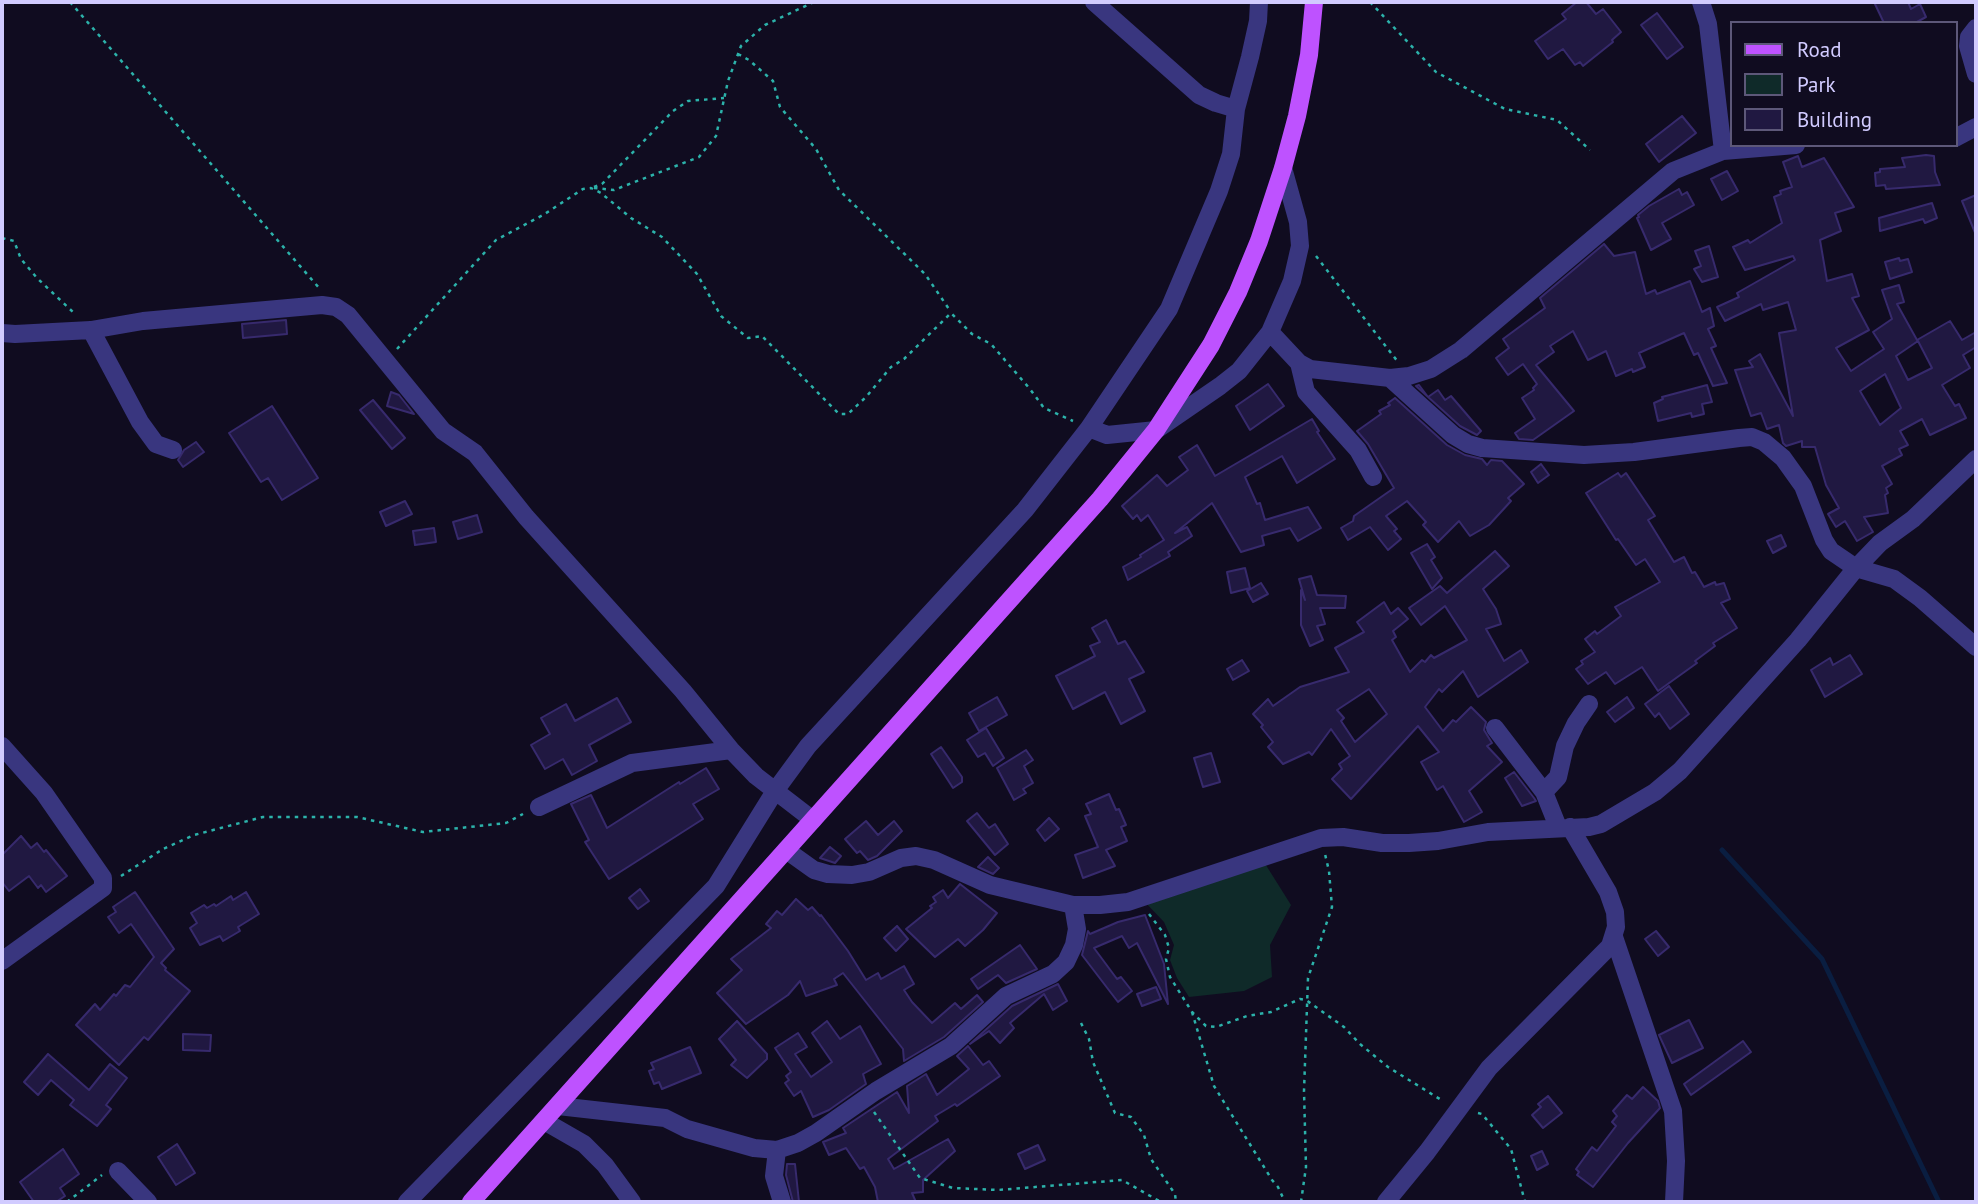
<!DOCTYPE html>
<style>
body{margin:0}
#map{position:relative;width:1978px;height:1204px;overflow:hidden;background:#100c20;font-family:"PT Sans",sans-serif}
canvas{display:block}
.frame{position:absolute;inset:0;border:4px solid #d1cbff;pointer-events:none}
.legend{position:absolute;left:1730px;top:21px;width:228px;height:126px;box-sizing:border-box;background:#100c20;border:2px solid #5d5879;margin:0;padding:9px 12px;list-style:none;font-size:21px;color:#d1cbff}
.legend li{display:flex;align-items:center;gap:14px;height:35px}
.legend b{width:35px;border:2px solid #5d5879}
</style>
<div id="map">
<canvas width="1978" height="1204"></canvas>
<div class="frame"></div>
<ul class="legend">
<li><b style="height:9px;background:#be52ff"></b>Road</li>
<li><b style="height:19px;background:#0f2a29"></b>Park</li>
<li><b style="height:19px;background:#201841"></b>Building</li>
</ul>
</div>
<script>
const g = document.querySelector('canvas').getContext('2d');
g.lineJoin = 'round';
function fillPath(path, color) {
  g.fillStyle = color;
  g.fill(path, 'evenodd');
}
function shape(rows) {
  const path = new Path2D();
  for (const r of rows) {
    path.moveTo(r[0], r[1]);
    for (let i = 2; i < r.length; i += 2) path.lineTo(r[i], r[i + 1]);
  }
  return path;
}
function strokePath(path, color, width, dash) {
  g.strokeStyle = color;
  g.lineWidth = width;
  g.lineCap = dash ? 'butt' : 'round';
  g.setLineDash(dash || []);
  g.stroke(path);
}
fillPath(shape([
 [1264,862,1291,905,1270,945,1272,977,1244,991,1189,997,1177,978,1170,960,1174,945,1164,922,1143,900]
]), '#0f2a29');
strokePath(shape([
 [1722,850,1822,959,1939,1202]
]), '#0a1e41', 5);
const building = shape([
 [1577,2,1586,2,1596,14,1603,9,1621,32,1612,40,1613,42,1583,66,1580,62,1575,65,1563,49,1548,59,1535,41,1566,19,1562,14,1577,2],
 [1874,2,1908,2,1911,9,1920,4,1926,17,1915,23,1884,23,1874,2],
 [1657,13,1683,47,1667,59,1641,25,1657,13],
 [1682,116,1696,133,1659,162,1646,144,1682,116],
 [1926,155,1934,156,1935,172,1940,185,1886,189,1885,185,1876,186,1875,173,1880,172,1880,169,1905,167,1902,158,1926,155],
 [1798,156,1802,167,1824,158,1854,207,1835,213,1841,231,1820,240,1827,281,1852,274,1859,296,1852,298,1869,330,1836,348,1851,371,1884,349,1873,332,1892,319,1882,290,1899,285,1904,302,1897,304,1917,340,1950,321,1962,340,1976,332,1976,347,1963,355,1970,368,1942,385,1955,406,1959,404,1966,418,1930,435,1922,419,1900,431,1908,445,1899,449,1902,455,1882,466,1892,484,1886,488,1888,493,1885,495,1888,513,1864,517,1873,532,1857,541,1845,521,1836,527,1828,514,1839,508,1826,485,1815,447,1802,447,1802,441,1786,446,1783,443,1779,425,1767,429,1761,413,1751,416,1735,370,1753,367,1749,361,1760,354,1793,416,1779,333,1796,330,1788,302,1763,310,1761,304,1725,321,1717,307,1739,297,1737,293,1795,260,1793,256,1745,270,1733,247,1748,240,1750,243,1782,223,1774,197,1781,194,1780,191,1792,187,1783,162,1798,156],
 [1918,341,1932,368,1908,380,1896,356,1918,341],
 [1885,374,1901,408,1880,425,1860,391,1885,374],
 [1727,171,1738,191,1722,200,1711,179,1727,171],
 [1679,189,1682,195,1687,192,1694,205,1662,223,1671,239,1651,250,1637,218,1639,217,1638,215,1649,206,1679,189],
 [1976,195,1976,235,1962,201,1976,195],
 [1932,203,1937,218,1925,223,1923,219,1880,231,1879,218,1932,203],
 [1604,244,1614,256,1635,252,1646,294,1655,290,1657,294,1690,281,1702,312,1710,308,1714,326,1708,329,1716,346,1711,348,1727,383,1713,386,1698,353,1694,355,1684,333,1639,353,1645,367,1633,372,1632,369,1616,376,1606,351,1588,360,1573,331,1550,346,1554,352,1536,365,1574,411,1533,440,1519,439,1515,433,1535,419,1522,398,1534,390,1533,388,1537,384,1523,364,1508,375,1496,358,1509,348,1503,339,1545,308,1540,298,1604,244],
 [1709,246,1718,277,1702,282,1694,269,1701,266,1695,251,1709,246],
 [1899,258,1900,261,1908,259,1912,272,1890,279,1885,262,1899,258],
 [286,320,287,334,243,338,242,324,286,320],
 [1268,384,1284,406,1250,430,1236,406,1268,384],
 [1419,385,1428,397,1438,390,1445,400,1451,396,1481,431,1477,435,1460,426,1416,386,1419,385],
 [1707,385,1712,402,1702,404,1704,414,1692,417,1691,413,1658,421,1654,403,1663,399,1662,397,1707,385],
 [391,392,399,395,414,414,387,406,391,392],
 [1395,398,1447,445,1465,455,1482,459,1487,465,1491,460,1502,461,1524,484,1508,498,1511,501,1489,525,1470,536,1459,521,1438,542,1423,525,1426,522,1407,501,1386,516,1397,529,1394,531,1401,539,1388,550,1370,527,1348,540,1341,528,1353,521,1354,516,1394,488,1368,444,1357,431,1381,414,1379,411,1390,405,1388,403,1395,398],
 [373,400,405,438,392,449,360,410,373,400],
 [272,406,318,478,282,500,268,478,261,482,229,433,272,406],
 [1312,419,1319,431,1317,432,1335,459,1297,483,1282,456,1245,477,1257,504,1260,503,1265,520,1308,507,1321,528,1298,541,1290,528,1262,536,1264,545,1241,552,1212,503,1175,533,1187,527,1192,536,1168,552,1170,556,1128,580,1123,567,1141,557,1140,555,1164,540,1148,515,1141,521,1137,515,1133,519,1122,506,1157,475,1167,486,1188,470,1179,457,1197,445,1215,476,1312,419],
 [196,442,204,452,183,467,178,460,184,450,196,442],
 [1541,464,1549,475,1538,483,1531,472,1541,464],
 [1618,473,1621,477,1626,473,1655,516,1648,520,1674,562,1684,557,1692,573,1695,572,1704,587,1715,582,1716,585,1724,583,1730,599,1721,603,1737,628,1713,643,1715,646,1695,661,1697,663,1658,691,1642,667,1615,684,1606,672,1588,684,1576,669,1583,664,1581,661,1595,652,1585,639,1595,631,1597,634,1621,616,1615,607,1660,582,1645,559,1636,565,1618,539,1616,540,1586,493,1618,473],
 [405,501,412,514,386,526,380,512,405,501],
 [477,515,482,532,458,539,453,522,477,515],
 [434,528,436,542,415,545,413,531,434,528],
 [1781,535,1786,546,1773,553,1767,541,1781,535],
 [1427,544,1435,557,1431,560,1442,578,1432,589,1411,553,1427,544],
 [1495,551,1509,566,1483,589,1496,609,1501,624,1486,629,1504,661,1521,650,1528,662,1478,697,1463,671,1442,692,1439,689,1425,707,1443,731,1453,720,1456,722,1471,707,1486,722,1484,730,1492,743,1487,746,1502,762,1469,791,1482,812,1464,822,1443,786,1437,790,1421,762,1439,752,1418,726,1351,799,1332,779,1342,769,1339,764,1350,756,1331,729,1312,755,1309,752,1283,764,1268,747,1273,742,1261,727,1263,725,1253,714,1268,699,1273,706,1300,687,1349,672,1335,648,1364,632,1357,622,1384,602,1391,614,1398,608,1408,619,1393,631,1396,637,1392,640,1410,672,1422,660,1425,662,1431,655,1434,658,1467,640,1445,606,1421,625,1409,608,1440,586,1447,593,1495,551],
 [1369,689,1387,714,1355,742,1341,721,1344,718,1337,710,1369,689],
 [1245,568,1250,588,1231,593,1227,572,1245,568],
 [1311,576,1317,595,1346,596,1345,608,1320,608,1325,624,1317,626,1323,640,1310,646,1301,625,1301,590,1305,600,1299,579,1311,576],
 [1261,583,1268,594,1253,602,1247,591,1261,583],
 [1106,620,1118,644,1125,641,1144,672,1129,679,1145,711,1121,724,1105,692,1073,709,1056,676,1095,656,1090,646,1100,642,1092,628,1106,620],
 [1850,655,1862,674,1825,697,1811,670,1830,658,1833,665,1850,655],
 [1242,660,1249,671,1233,680,1227,669,1242,660],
 [1669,686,1689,714,1670,729,1659,713,1655,717,1645,704,1669,686],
 [997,697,1007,715,979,731,969,713,997,697],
 [1627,697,1634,708,1615,722,1607,712,1627,697],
 [617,698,631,722,589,745,597,761,572,775,563,759,545,769,531,745,550,734,541,718,566,704,575,721,617,698],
 [986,728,1004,758,993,766,985,753,978,757,967,740,986,728],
 [941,747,962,777,962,782,953,788,931,754,941,747],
 [1026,750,1033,760,1024,766,1033,783,1023,789,1026,793,1014,800,997,768,1026,750],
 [1211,753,1220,782,1203,787,1194,758,1211,753],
 [706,768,719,789,693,804,703,819,609,879,585,842,589,840,571,804,591,795,607,828,679,782,680,784,706,768],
 [1514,772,1534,798,1536,801,1522,806,1505,778,1514,772],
 [1109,794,1116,810,1119,809,1126,825,1121,827,1127,841,1106,850,1115,866,1083,878,1075,855,1098,847,1085,816,1091,814,1086,804,1109,794],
 [977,813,989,828,995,824,1008,844,995,855,967,821,977,813],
 [1049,818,1059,829,1045,841,1037,830,1049,818],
 [866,821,878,835,894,821,902,831,877,856,868,860,860,851,857,853,845,839,866,821],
 [21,836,31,848,37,843,44,852,46,850,67,876,46,892,41,885,38,888,29,876,9,891,2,882,2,855,21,836],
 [830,847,841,856,835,863,820,858,830,847],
 [988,857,999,868,993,874,978,867,988,857],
 [960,884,997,913,983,930,965,946,958,939,935,957,906,929,932,908,930,906,936,902,933,897,943,890,948,898,960,884],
 [640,889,649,901,638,909,629,898,640,889],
 [135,892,174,949,161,963,166,968,165,970,190,991,148,1040,144,1037,119,1065,76,1025,95,1004,100,1010,114,994,116,996,125,985,130,987,154,957,131,924,119,933,108,917,116,912,113,907,135,892],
 [246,892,259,914,238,927,240,931,223,941,220,936,200,945,190,928,197,923,191,913,204,905,207,908,214,904,216,906,231,896,233,900,246,892],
 [796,899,808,910,812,907,820,916,821,915,848,951,866,980,878,973,881,979,904,966,914,984,904,990,912,1002,932,1023,955,1003,961,1009,977,995,983,1002,944,1037,904,1061,903,1049,843,973,834,979,837,985,806,996,800,981,788,995,746,1024,717,993,742,970,731,959,771,928,766,924,777,911,782,915,796,899],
 [1145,915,1164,964,1168,1004,1137,943,1129,948,1122,936,1094,948,1117,979,1121,977,1132,991,1118,1002,1082,955,1088,931,1090,934,1118,922,1145,915],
 [897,926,908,939,896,951,884,938,897,926],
 [1656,931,1669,947,1658,956,1645,939,1656,931],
 [1020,945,1037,969,1006,983,998,975,978,989,971,979,1020,945],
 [1058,984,1067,1001,1053,1010,1044,994,1010,1023,1014,1028,1000,1043,989,1031,970,1044,1012,1006,1058,984],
 [1156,987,1161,999,1142,1006,1137,994,1156,987],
 [1689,1020,1703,1048,1672,1063,1659,1035,1689,1020],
 [737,1021,767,1054,767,1059,747,1078,731,1065,736,1060,719,1039,737,1021],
 [827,1021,840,1039,860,1026,881,1064,863,1074,866,1084,829,1110,813,1117,801,1091,794,1096,785,1083,789,1080,786,1076,791,1072,775,1048,798,1033,807,1047,795,1054,811,1077,832,1062,812,1033,827,1021],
 [183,1034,211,1035,210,1051,183,1050,183,1034],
 [1743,1041,1751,1052,1691,1095,1684,1084,1743,1041],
 [968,1046,983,1065,989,1061,1000,1076,957,1106,955,1104,935,1116,938,1121,888,1159,894,1169,948,1139,955,1151,923,1180,923,1192,912,1193,916,1202,878,1202,875,1187,864,1167,860,1169,846,1148,829,1155,823,1142,846,1133,843,1128,897,1092,909,1113,907,1086,926,1074,937,1095,969,1069,957,1056,968,1046],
 [690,1047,701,1073,662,1089,659,1082,654,1084,649,1071,654,1069,651,1063,690,1047],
 [48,1054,89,1090,110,1064,127,1078,106,1105,111,1109,97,1126,70,1105,74,1100,51,1080,38,1095,24,1082,48,1054],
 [1643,1087,1658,1101,1660,1108,1628,1143,1593,1187,1577,1175,1579,1172,1576,1169,1592,1147,1597,1151,1616,1126,1612,1122,1617,1116,1613,1111,1627,1095,1632,1099,1643,1087],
 [1548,1096,1562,1113,1543,1128,1532,1115,1541,1107,1538,1104,1548,1096],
 [177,1144,195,1173,176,1185,158,1157,177,1144],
 [1038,1145,1045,1160,1025,1169,1018,1154,1038,1145],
 [63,1149,79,1174,60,1188,65,1196,56,1202,34,1202,20,1182,63,1149],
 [1542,1151,1548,1164,1537,1170,1531,1156,1542,1151],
 [787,1164,795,1164,799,1202,793,1202,786,1175,787,1164]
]);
fillPath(building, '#201841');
strokePath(building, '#372a6d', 2);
strokePath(shape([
 [70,2,320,289],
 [1370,2,1436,72,1505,109,1557,120,1590,150],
 [738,54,749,60,773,81,780,107,816,149,839,190,925,274,951,312],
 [594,187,602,184,673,111,688,101,724,98],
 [594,188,614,190,699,157,716,136,728,81,741,46,765,25,814,2],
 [2,238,14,241,21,259,37,278,74,313],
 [1316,256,1398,362],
 [397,349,496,240,543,215,583,189,591,188,601,193,631,218,662,237,697,274,721,316,748,338,762,336,839,414,848,414,866,397,891,367,904,359,951,313,972,334,991,344,1030,389,1044,408,1073,421],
 [121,876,163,849,194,835,263,817,357,817,423,832,506,823,523,814],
 [1149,914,1165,935,1169,948,1166,959,1170,977,1192,1012,1206,1026,1216,1027,1247,1016,1271,1012,1300,999,1306,1000,1344,1027,1360,1044,1388,1067,1443,1101],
 [1192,1012,1214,1086,1272,1180,1278,1187,1285,1202],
 [1081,1023,1089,1039,1093,1062,1115,1113,1131,1117,1144,1135,1151,1159,1175,1194,1176,1202],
 [874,1112,920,1178,953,1188,998,1190,1122,1180,1161,1202],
 [1478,1113,1482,1114,1511,1149,1525,1202],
 [67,1202,102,1175],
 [1301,1202,1306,1167,1304,1091,1308,978,1332,907,1329,871,1325,854]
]), '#2cb2aa', 2.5, [3.5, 5]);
strokePath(shape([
 [1094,2,1199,95,1216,103,1236,109],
 [1701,2,1708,24,1723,151],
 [1976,74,1968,46,1969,37,1976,28],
 [1955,138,1976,127],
 [91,330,140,422,156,444,173,450],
 [1270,332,1299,363,1310,369,1390,378,1409,376,1431,369,1461,350,1673,171,1723,151,1796,145],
 [2,333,15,334,91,330,143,321,322,305,336,307,348,315,443,431,475,453,526,517,683,691,731,750,756,776,813,820],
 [1299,363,1306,392,1358,450,1373,477],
 [1390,378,1453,435,1468,444,1482,448,1584,455,1634,452,1739,438,1752,437,1764,442,1783,458,1803,486,1824,540,1831,551,1856,568,1894,579,1920,598,1976,647],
 [1089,428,1107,435,1156,430,1220,386,1239,371,1270,332,1292,281,1300,246,1298,222,1283,168],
 [1495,728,1544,792,1558,827],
 [2,746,44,793,103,878,103,888,2,961],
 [1544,792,1558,777,1565,746,1576,723,1589,704],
 [539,807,632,763,731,750],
 [786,850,814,870,828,874,852,875,869,872,901,858,916,856,934,860,990,885,1073,905,1100,905,1128,902,1321,838,1343,837,1382,843,1409,843,1438,841,1488,832,1589,827,1601,824,1655,792,1680,771,1798,640,1856,568,1880,543,1913,519,1976,459],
 [1614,937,1673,1111,1676,1161,1674,1202],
 [558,1106,665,1118,687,1129,754,1148,777,1150,798,1143,816,1133,876,1091,951,1046,1006,996,1053,974,1066,962,1074,945,1077,929,1073,905],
 [544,1121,584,1144,605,1165,632,1202],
 [777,1150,774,1176,782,1202],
 [118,1171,148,1202],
 [407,1202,716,886,775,791,808,746,1025,510,1089,428,1169,309,1219,191,1231,154,1236,109,1250,57,1258,21,1259,2],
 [1386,1202,1427,1152,1489,1068,1610,946,1616,927,1615,912,1608,892,1570,827]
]), '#39367f', 18);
strokePath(shape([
 [471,1202,1100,499,1156,430,1211,345,1238,292,1259,241,1283,168,1297,116,1309,55,1314,2]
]), '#be52ff', 18);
</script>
